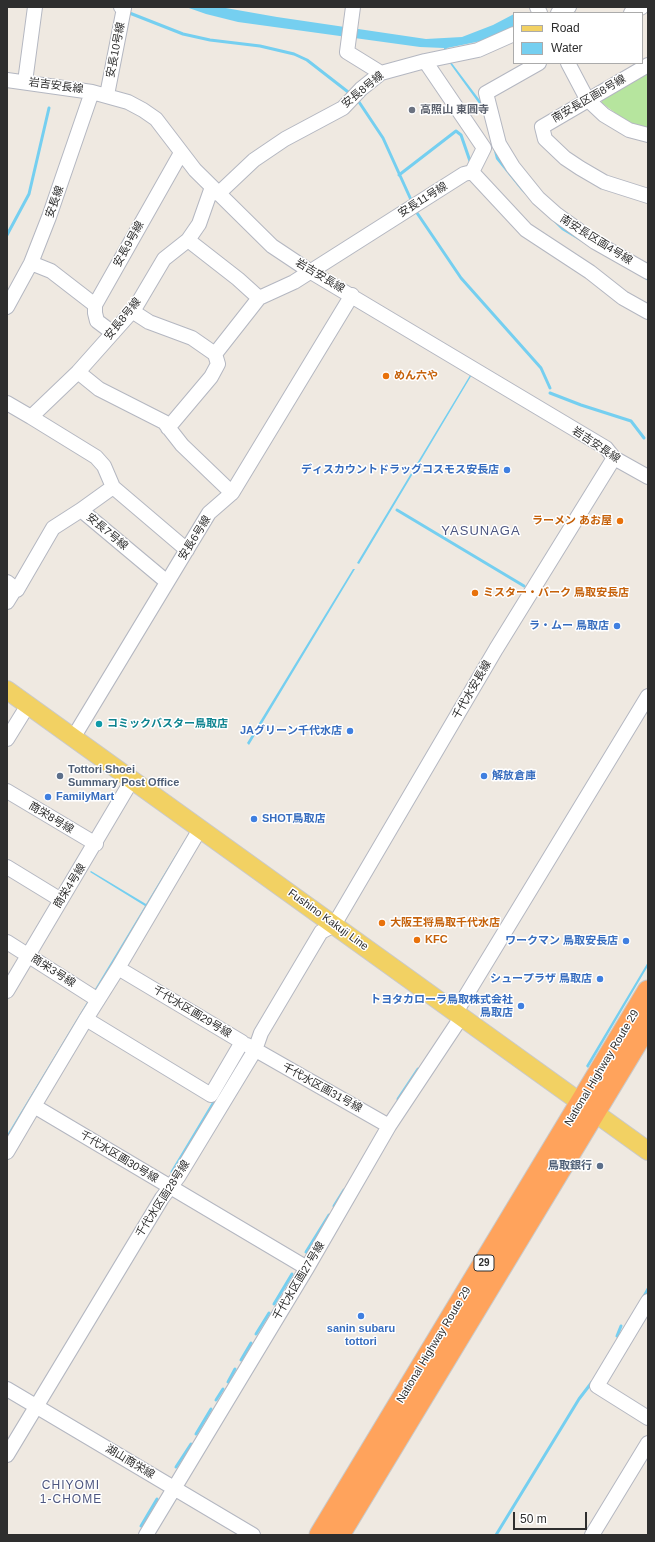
<!DOCTYPE html>
<meta charset="utf-8">
<style>
body{margin:0}
#map{position:relative;width:655px;height:1542px;overflow:hidden;background:#efe9e1;font-family:Helvetica,sans-serif}
canvas{display:block}
.frame{position:absolute;inset:0;border:8px solid #2e2e2e;pointer-events:none}
.legend{position:absolute;left:513px;top:12px;width:130px;height:52px;box-sizing:border-box;background:#fff;border:1px solid #ababab;margin:0;padding:5px 7px;list-style:none;font-size:12px;color:#2e2e2e}
.legend li{display:flex;align-items:center;gap:8px;height:20px}
.legend b{width:20px;border:1px solid #ababab}
.scale{position:absolute;left:513px;top:1512px;width:74px;height:18px;box-sizing:border-box;border:2px solid #2e2e2e;border-top:0;padding-left:5px;font-size:12px;line-height:14px;white-space:nowrap;color:#2e2e2e;-webkit-text-stroke:3px #fff;paint-order:stroke}
</style>
<div id="map">
<canvas width="655" height="1542"></canvas>
<div class="frame"></div>
<ul class="legend">
<li><b style="height:5px;background:#f2d163"></b>Road</li>
<li><b style="height:11px;background:#75cff0"></b>Water</li>
</ul>
<div class="scale">50 m</div>
</div>
<script>
const g = document.querySelector('canvas').getContext('2d');
g.lineJoin = 'round';
function fillPath(path, color) {
  g.fillStyle = color;
  g.fill(path, 'evenodd');
}
function shape(rows) {
  const path = new Path2D();
  for (const r of rows) {
    path.moveTo(r[0], r[1]);
    for (let i = 2; i < r.length; i += 2) path.lineTo(r[i], r[i + 1]);
  }
  return path;
}
function strokePath(path, color, width, dash) {
  g.strokeStyle = color;
  g.lineWidth = width;
  g.lineCap = dash ? 'butt' : 'round';
  g.setLineDash(dash || []);
  g.stroke(path);
}
function write(font, color, halo, rows, align = 'center') {
  g.font = font + ' Helvetica,"Noto Sans JP",sans-serif';
  g.lineWidth = 3;
  g.setLineDash([]);
  g.textBaseline = 'middle';
  g.strokeStyle = halo;
  g.fillStyle = color;
  for (const [text, x, y, turn = 0] of rows) {
    g.save();
    g.translate(x, y);
    g.rotate((+turn || 0) * Math.PI / 180);
    g.textAlign = isNaN(turn) ? turn : align;
    if (halo) g.strokeText(text, 0, 0);
    g.fillText(text, 0, 0);
    g.restore();
  }
}
fillPath(shape([
 [648,70,648,129,631,123,618,115,602,103,602,95]
]), '#b6e59e');
fillPath(shape([
 [186,7,220,7,277,17,426,39,462,37,493,25,514,14,514,28,486,40,447,48,446,52,444,52,444,48,420,47,238,22,206,14],
 [446,58,448,58,485,107,498,157,523,188,648,278,648,281,604,253,587,245,562,230,521,190,496,159,483,109],
 [472,372,473,373,359,564,357,563],
 [353,569,355,569,249,745,247,743],
 [189,833,194,835,7,1145,7,1135,145,906,90,872,91,871,146,904],
 [648,962,648,966,588,1068,586,1066]
]), '#75cff0');
strokePath(shape([
 [127,12,183,34,210,40,260,46,294,54,307,60,352,95],
 [357,99,383,138,412,202],
 [399,175,456,131,461,135,471,164],
 [415,210,461,278,541,368,550,388],
 [7,235,29,194,49,108],
 [550,393,581,405,631,421,644,438],
 [397,510,524,586],
 [398,1099,418,1069],
 [172,1172,214,1102],
 [334,1206,344,1190],
 [306,1252,329,1215],
 [643,1298,648,1289],
 [274,1304,292,1274],
 [256,1334,269,1313],
 [617,1336,621,1326],
 [241,1360,251,1343],
 [228,1382,235,1369],
 [216,1400,223,1389],
 [196,1434,211,1409],
 [176,1467,191,1444],
 [141,1526,157,1499],
 [496,1535,579,1399,592,1382]
]), '#75cff0', 3);
const minor = shape([
 [353,7,347,52,381,73],
 [537,7,540,13],
 [558,13,569,7],
 [631,13,642,7],
 [425,61,478,50,514,34],
 [539,63,486,93,499,144,513,167,538,198,556,214,595,242,648,272],
 [568,63,587,99,604,115,629,130,648,135],
 [648,65,542,127,545,139,565,158,580,168,604,182,648,196],
 [7,80,92,92,128,102,143,110,156,119,195,170,272,246,311,272,606,448,614,458,648,477],
 [25,82,35,7],
 [107,95,124,8,121,7],
 [218,194,254,160,285,139,343,108,361,89,381,73,425,61,484,148,472,172],
 [188,240,238,279,259,298,294,282,464,174,472,172,526,230,590,272,623,298,648,312],
 [31,263,51,271,95,305],
 [7,307,31,263,49,217,92,92],
 [132,311,149,322,192,338,215,354],
 [113,333,97,321,95,313,95,305,181,153],
 [7,403,31,417,78,372,135,308,164,259,188,240,199,224,212,187],
 [31,417,96,457,104,466,113,487,187,550],
 [168,428,211,377,218,364,215,354,259,298],
 [232,493,352,295],
 [81,510,113,487],
 [7,582,17,590,53,528,81,510,167,582],
 [7,602,15,589],
 [73,738,209,513,232,493,182,445,164,422,99,389,78,372],
 [7,739,28,705],
 [7,791,96,844],
 [7,867,61,900],
 [7,942,98,1000],
 [118,968,200,829],
 [7,991,132,780],
 [456,1012,648,696],
 [247,1045,389,1126],
 [34,1106,307,1268],
 [7,1152,34,1106,86,1019,118,968,242,1042,211,1095,86,1019],
 [648,1301,597,1386,648,1418],
 [7,1389,253,1535],
 [7,1455,162,1198,178,1177,255,1050,261,1033,321,932,334,925,496,649,614,458],
 [146,1535,307,1268,389,1126,462,1016],
 [592,1535,648,1443]
]);
const major = shape([
 [7,690,648,1151]
]);
const highway = shape([
 [320,1535,648,991],
 [339,1535,648,1024]
]);
strokePath(minor, '#b4b7c1', 16);
strokePath(major, '#c9c9c9', 20);
strokePath(highway, '#c9c9c9', 23);
strokePath(minor, '#fff', 14);
strokePath(major, '#f2d163', 18);
strokePath(highway, '#ffa35c', 21);
for (const [x, y, r, color] of [
 [412,110,4,"#6b7280"],
 [386,376,4,"#e8710a"],
 [507,470,4,"#3f7fe0"],
 [620,521,4,"#e8710a"],
 [475,593,4,"#e8710a"],
 [617,626,4,"#3f7fe0"],
 [99,724,4,"#0f9aa8"],
 [350,731,4,"#3f7fe0"],
 [60,776,4,"#5c6f8a"],
 [484,776,4,"#3f7fe0"],
 [48,797,4,"#3f7fe0"],
 [254,819,4,"#3f7fe0"],
 [382,923,4,"#e8710a"],
 [417,940,4,"#e8710a"],
 [626,941,4,"#3f7fe0"],
 [600,979,4,"#3f7fe0"],
 [521,1006,4,"#3f7fe0"],
 [600,1166,4,"#5c6f8a"],
 [361,1316,4,"#3f7fe0"]
]) {
  const dot = new Path2D();
  dot.arc(x, y, r, 0, 2 * Math.PI);
  g.fillStyle = color;
  g.fill(dot);
  strokePath(dot, '#fff', 1.5);
}
for (const [x, y, w] of [
 [484,1263,20]
]) {
  const box = new Path2D();
  box.roundRect(x - w / 2, y - 8, w, 16, 3);
  g.fillStyle = '#fff';
  g.fill(box);
  strokePath(box, '#2e2e2e', 1);
}
write('bold 10px', '#2e2e2e', null, [
 ["29",484,1263]
]);
write('11px', '#2e2e2e', '#fff', [
 ["安長10号線",116,50,-79],
 ["岩吉安長線",56,86,8],
 ["安長8号線",363,90,-39],
 ["南安長区画8号線",589,99,-30],
 ["安長11号線",423,200,-32],
 ["安長線",55,202,-70],
 ["南安長区画4号線",596,240,32],
 ["安長9号線",129,244,-61],
 ["岩吉安長線",320,276,31],
 ["安長8号線",123,319,-51],
 ["岩吉安長線",596,445,34],
 ["安長7号線",107,532,40],
 ["安長6号線",195,538,-58],
 ["千代水安長線",472,690,-60],
 ["商栄8号線",51,818,31],
 ["商栄4号線",70,886,-58],
 ["Fushino Kakuji Line",328,920,36],
 ["商栄3号線",53,971,33],
 ["千代水区画29号線",192,1012,31],
 ["National Highway Route 29",602,1068,-59],
 ["千代水区画31号線",322,1088,29],
 ["千代水区画30号線",119,1157,31],
 ["千代水区画28号線",163,1199,-57],
 ["千代水区画27号線",299,1281,-59],
 ["National Highway Route 29",434,1345,-59],
 ["湖山商栄線",130,1462,31]
]);
write('bold 11px', '#5b616d', '#fff', [
 ["高照山 東圓寺",420,110]
], 'left');
write('bold 11px', '#c56008', '#fff', [
 ["めん六や",394,376],
 ["ラーメン あお屋",612,521,"right"],
 ["ミスター・バーク 鳥取安長店",483,593],
 ["大阪王将鳥取千代水店",390,923],
 ["KFC",425,940]
], 'left');
write('bold 11px', '#366cbe', '#fff', [
 ["ディスカウントドラッグコスモス安長店",499,470],
 ["ラ・ムー 鳥取店",609,626],
 ["JAグリーン千代水店",342,731],
 ["解放倉庫",492,776,"left"],
 ["FamilyMart",56,797,"left"],
 ["SHOT鳥取店",262,819,"left"],
 ["ワークマン 鳥取安長店",618,941],
 ["シュープラザ 鳥取店",592,979],
 ["トヨタカローラ鳥取株式会社",513,1000],
 ["鳥取店",513,1013],
 ["sanin subaru",361,1329,"center"],
 ["tottori",361,1342,"center"]
], 'right');
write('bold 11px', '#0d838f', '#fff', [
 ["コミックバスター鳥取店",107,724]
], 'left');
write('bold 11px', '#4e5e75', '#fff', [
 ["Tottori Shoei",68,770],
 ["Summary Post Office",68,783],
 ["鳥取銀行",592,1166,"right"]
], 'left');
g.letterSpacing = '1px';
write('12px', '#4d5680', '#fff', [
 ["CHIYOMI",71,1486],
 ["1-CHOME",71,1500]
]);
g.letterSpacing = '0px';
g.letterSpacing = '1px';
write('13px', '#4d5680', '#fff', [
 ["YASUNAGA",481,531]
]);
g.letterSpacing = '0px';
</script>
